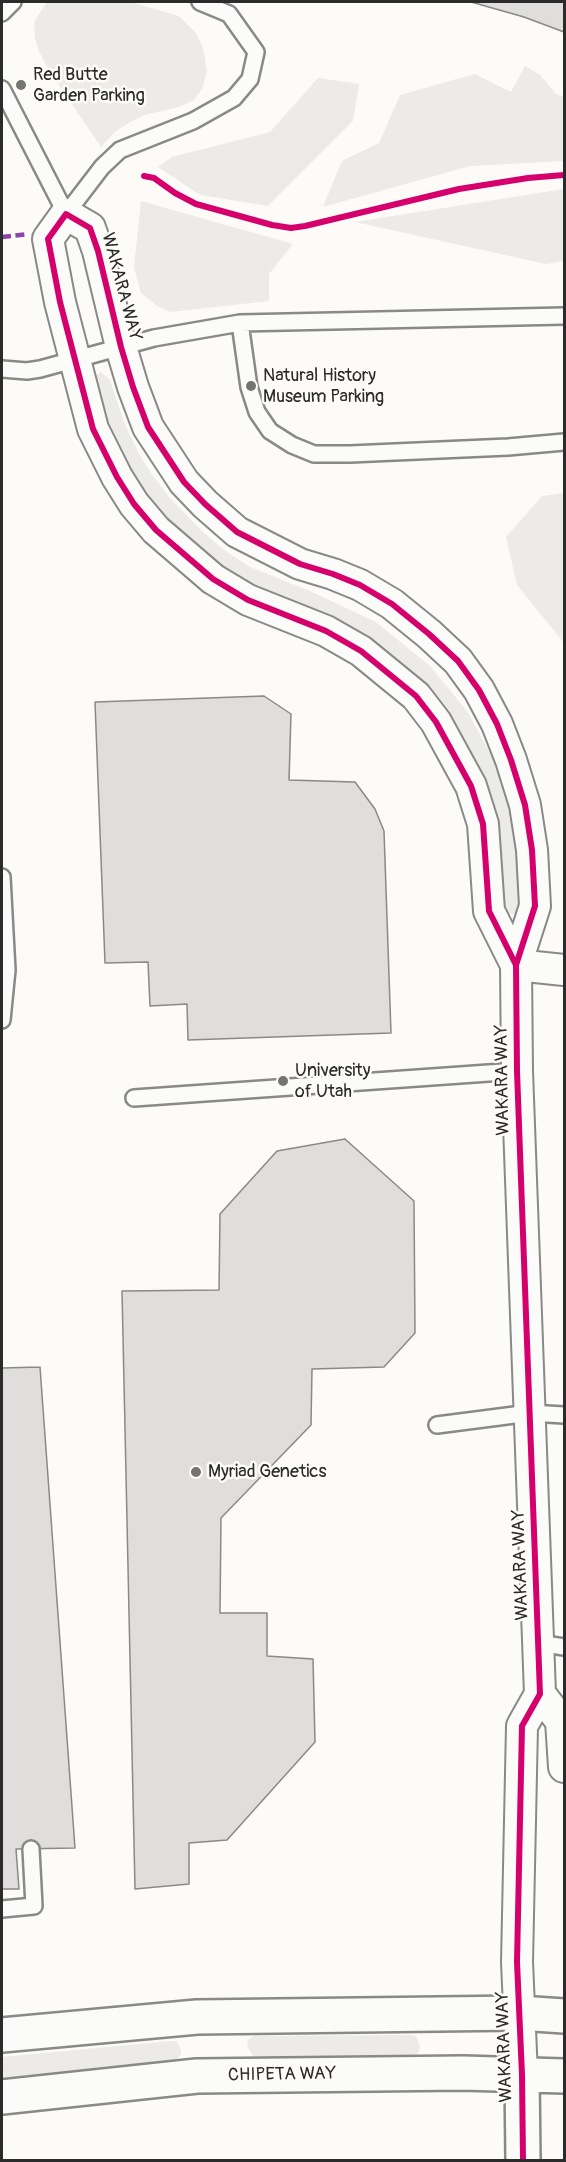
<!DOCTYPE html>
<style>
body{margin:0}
#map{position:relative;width:566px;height:2162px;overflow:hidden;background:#fcfbf8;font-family:Pangolin,sans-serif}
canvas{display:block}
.frame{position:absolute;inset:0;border:3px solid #2b2b2b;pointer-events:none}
</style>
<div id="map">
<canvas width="566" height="2162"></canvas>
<div class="frame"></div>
</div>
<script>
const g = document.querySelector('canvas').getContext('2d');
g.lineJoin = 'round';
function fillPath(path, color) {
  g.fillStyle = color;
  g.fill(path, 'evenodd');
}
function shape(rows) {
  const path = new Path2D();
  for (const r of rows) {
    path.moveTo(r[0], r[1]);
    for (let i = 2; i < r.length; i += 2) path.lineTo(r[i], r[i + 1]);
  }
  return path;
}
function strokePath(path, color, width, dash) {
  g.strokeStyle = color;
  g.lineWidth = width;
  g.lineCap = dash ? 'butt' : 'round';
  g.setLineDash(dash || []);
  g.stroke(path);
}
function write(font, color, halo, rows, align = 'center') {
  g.font = font + ' Pangolin,sans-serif';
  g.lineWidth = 5;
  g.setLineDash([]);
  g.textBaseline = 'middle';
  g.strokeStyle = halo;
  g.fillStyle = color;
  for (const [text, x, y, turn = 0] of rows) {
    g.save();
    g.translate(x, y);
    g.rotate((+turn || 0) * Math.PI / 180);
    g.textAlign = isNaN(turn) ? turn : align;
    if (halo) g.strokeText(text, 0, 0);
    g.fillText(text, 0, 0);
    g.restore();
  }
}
fillPath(shape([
 [47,2,131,2,179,16,195,32,203,47,207,71,202,89,194,100,179,107,145,115,132,121,116,131,101,147,48,69,39,51,35,39,34,22],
 [525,66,540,75,557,95,564,96,564,161,470,166,323,207,342,161,379,143,400,95,475,74,511,92],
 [318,78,359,84,353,121,268,206,200,195,158,167,172,157,270,132],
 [564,189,564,261,546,264,355,222],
 [141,201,293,244,269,274,269,301,170,312,157,306,141,293,134,268],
 [101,372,110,380,124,422,140,456,151,473,169,497,202,531,224,550,250,567,310,591,376,622,430,666,467,711,503,777,515,825,522,904,514,914,508,914,503,911,444,718,226,577,144,499,109,438,93,378],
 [564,493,564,643,517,585,506,537,542,496],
 [410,2035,416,2036,420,2046,419,2052,413,2056,265,2057,253,2056,247,2046,249,2039,254,2036],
 [170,2041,176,2041,181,2049,181,2054,178,2058,172,2062,2,2079,2,2057]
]), '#ecebe8');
const building = shape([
 [471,2,564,2,564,32,524,17,471,2],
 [264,696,291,714,289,780,355,782,375,809,384,831,391,1033,188,1040,187,1004,150,1006,148,962,105,963,95,702,264,696],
 [345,1139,414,1201,415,1333,384,1367,312,1369,311,1425,221,1518,220,1613,267,1613,267,1656,313,1659,315,1742,227,1840,189,1843,189,1884,135,1889,122,1291,219,1290,220,1214,277,1151,345,1139],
 [40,1367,75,1848,16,1849,19,1889,2,1889,2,1368,40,1367]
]);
fillPath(building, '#dfdedc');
strokePath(building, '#898987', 1.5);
const lane = shape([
 [2,13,13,2],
 [2,89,66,214,102,167,120,150,193,121,234,98,250,79,256,52,229,14,200,2],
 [240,323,249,387,257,412,270,431,292,445,314,454,350,454,508,447,564,442],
 [2,369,27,371,40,369,154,338,240,323,564,316],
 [2,877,7,970,2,1020],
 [134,1098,517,1071],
 [437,1425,530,1413,564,1415],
 [538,1643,564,1647],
 [2,1909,34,1906,31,1849]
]);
const street = shape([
 [516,965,489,911,483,824,471,786,436,722,416,696,361,651,326,631,248,600,213,579,156,530,134,504,117,477,93,429,60,302,48,239,66,214,90,228,98,251,121,347,133,387,148,427,184,482,205,504,237,532,300,564,333,574,360,585,392,604,429,634,458,661,479,690,497,724,511,760,525,805,532,850,535,906,516,965,517,1071,540,1694,522,1726,517,1962,522,2075],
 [516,965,564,970],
 [540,1694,561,1721,564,1767]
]);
const secondary = shape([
 [2,2035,197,2017,519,2013,564,2016],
 [522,2075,523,2160],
 [2,2097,197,2076,463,2073,564,2076]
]);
strokePath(lane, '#898987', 20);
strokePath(street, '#898987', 34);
strokePath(secondary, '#898987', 38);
strokePath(lane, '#fbfbf9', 15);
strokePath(street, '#fbfbf9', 30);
strokePath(secondary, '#fbfbf9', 33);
strokePath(shape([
 [2,237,28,234]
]), '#8e44ad', 4.5, [9, 4.5]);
strokePath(shape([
 [144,176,154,178,175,193,196,204,272,225,291,228,305,226,459,189,528,178,564,175],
 [516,965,489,911,483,824,471,786,436,722,416,696,361,651,326,631,248,600,213,579,156,530,134,504,117,477,93,429,60,302,48,239,66,214,90,228,98,251,121,347,133,387,148,427,184,482,205,504,237,532,300,564,333,574,360,585,392,604,429,634,458,661,479,690,497,724,511,760,525,805,532,850,535,906,516,965,517,1071,540,1694,522,1726,517,1962,522,2075,523,2160]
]), '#d6006c', 6);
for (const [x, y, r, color] of [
 [21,85,6,"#747473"],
 [251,386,6,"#747473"],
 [283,1081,6,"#747473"],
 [196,1472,6,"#747473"]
]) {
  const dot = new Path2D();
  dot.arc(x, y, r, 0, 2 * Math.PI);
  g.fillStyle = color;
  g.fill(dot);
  strokePath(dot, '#fdfcf7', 2);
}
write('18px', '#2b2b2b', '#fdfcf7', [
 ["Red Butte",33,75],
 ["Garden Parking",33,96],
 ["Natural History",263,376],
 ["Museum Parking",263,397],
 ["University",295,1071],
 ["of Utah",295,1092],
 ["Myriad Genetics",208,1472]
], 'left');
write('18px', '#2b2b2b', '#fdfcf7', [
 ["WAKARA WAY",121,287,75],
 ["WAKARA WAY",503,1080,-91],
 ["WAKARA WAY",521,1565,-92],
 ["WAKARA WAY",505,2047,-92],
 ["CHIPETA WAY",282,2075,-1]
]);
</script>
